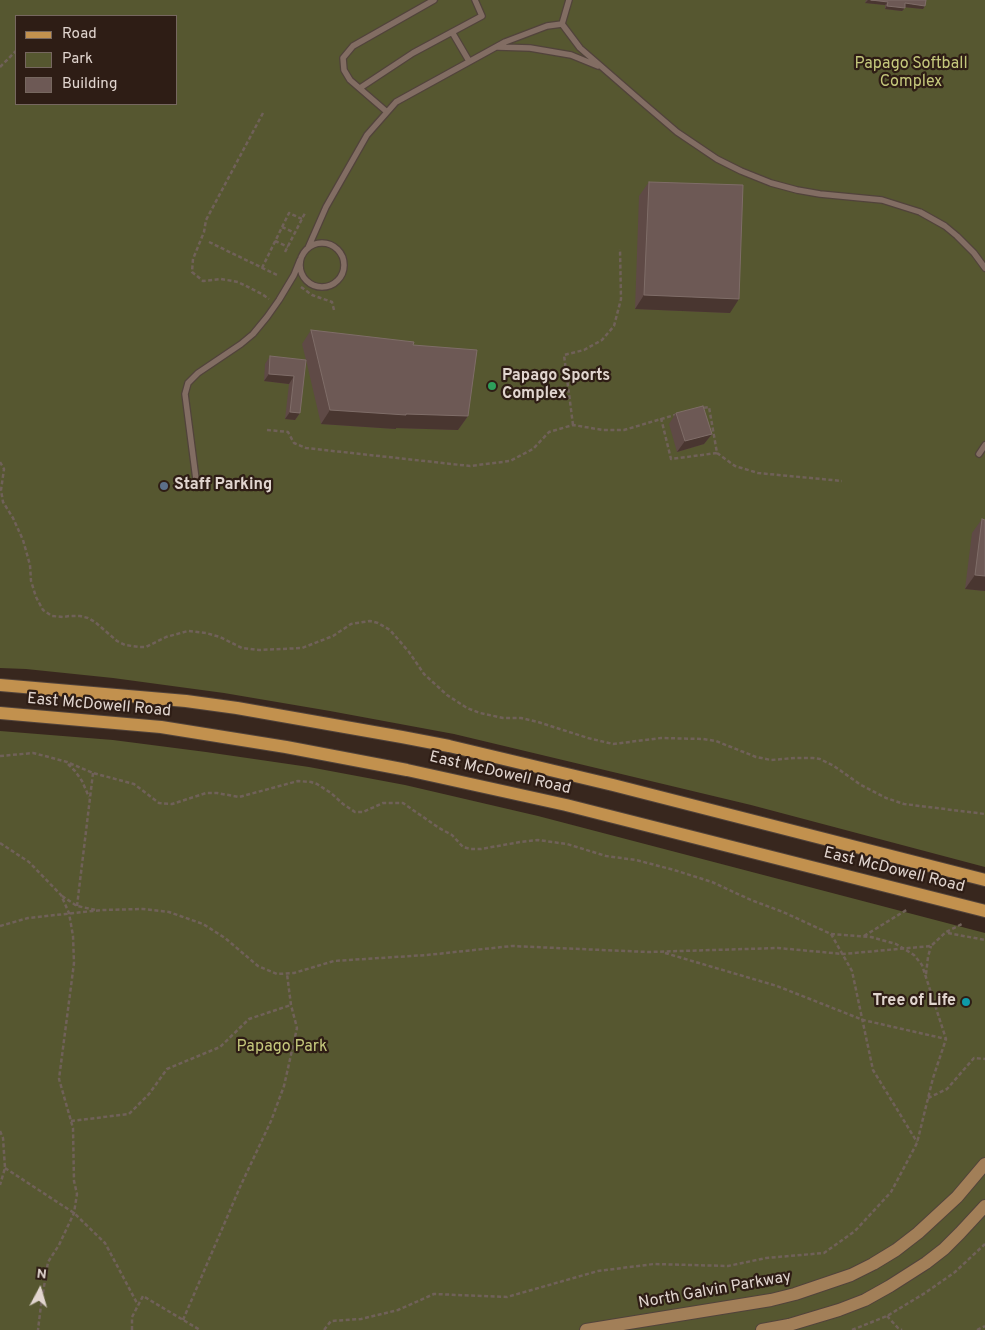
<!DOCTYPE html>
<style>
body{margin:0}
#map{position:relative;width:985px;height:1330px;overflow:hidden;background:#38271e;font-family:Overpass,sans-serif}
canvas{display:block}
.legend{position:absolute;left:15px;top:15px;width:162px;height:90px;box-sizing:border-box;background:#2e1d15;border:1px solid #76675f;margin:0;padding:6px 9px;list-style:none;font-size:15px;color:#e1d5cf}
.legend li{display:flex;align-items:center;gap:10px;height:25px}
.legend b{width:25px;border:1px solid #76675f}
.north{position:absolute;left:15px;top:1265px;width:50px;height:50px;-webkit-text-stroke:4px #2e1d15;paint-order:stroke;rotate:6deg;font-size:14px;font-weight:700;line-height:20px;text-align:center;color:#e1d5cf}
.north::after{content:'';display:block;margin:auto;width:18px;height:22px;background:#e1d5cf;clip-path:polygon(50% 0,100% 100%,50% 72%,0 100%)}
</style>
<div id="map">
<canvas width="985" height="1330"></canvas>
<ul class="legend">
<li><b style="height:6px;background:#c2914e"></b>Road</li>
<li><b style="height:14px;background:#565730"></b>Park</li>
<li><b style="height:14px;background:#6d5955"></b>Building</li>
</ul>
<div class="north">N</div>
</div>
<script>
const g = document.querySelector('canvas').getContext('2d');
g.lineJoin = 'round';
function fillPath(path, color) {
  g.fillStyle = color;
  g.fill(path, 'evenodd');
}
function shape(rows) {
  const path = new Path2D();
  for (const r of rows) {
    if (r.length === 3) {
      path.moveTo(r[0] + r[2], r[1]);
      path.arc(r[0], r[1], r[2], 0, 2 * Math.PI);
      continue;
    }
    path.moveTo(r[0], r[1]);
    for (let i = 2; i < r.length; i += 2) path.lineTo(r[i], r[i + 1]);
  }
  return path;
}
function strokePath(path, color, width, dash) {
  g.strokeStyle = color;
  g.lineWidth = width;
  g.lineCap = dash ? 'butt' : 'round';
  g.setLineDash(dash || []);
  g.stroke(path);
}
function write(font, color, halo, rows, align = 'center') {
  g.font = font + ' Overpass,sans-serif';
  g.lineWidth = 4.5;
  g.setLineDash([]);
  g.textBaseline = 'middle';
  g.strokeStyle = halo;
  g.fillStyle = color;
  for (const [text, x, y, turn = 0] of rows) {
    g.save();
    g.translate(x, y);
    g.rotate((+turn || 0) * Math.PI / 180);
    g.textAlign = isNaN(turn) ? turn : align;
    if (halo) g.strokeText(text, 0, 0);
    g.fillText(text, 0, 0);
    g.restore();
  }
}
fillPath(shape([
 [0,0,985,0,985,867,751,805,454,734,330,711,224,693,113,678,26,669,0,668],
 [16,16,176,16,176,104,16,104],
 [0,731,113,740,206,752,309,767,405,785,538,816,985,933,985,1330,0,1330]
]), '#565730');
const service = shape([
 [562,24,580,48,642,102,677,132,717,159,741,171,771,183,797,190,820,194,882,200,920,212,945,226,957,236,974,253,985,268],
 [562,24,569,0],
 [452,32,469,61],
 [498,47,530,48,571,55,598,66],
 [360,88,413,53,482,16,475,0],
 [387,112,350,80,344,70,343,58,353,46,434,0],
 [322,265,22],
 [308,248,326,207,367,135,396,102,505,42,547,26,562,24],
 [979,454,985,445],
 [197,487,185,394,188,383,198,373,241,344,253,334,267,317,279,300,294,275,300,260]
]);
const secondary = shape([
 [586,1330,771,1300,795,1294,851,1275,873,1264,896,1250,918,1233,957,1197,985,1164],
 [762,1330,789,1325,839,1310,865,1300,890,1286,926,1263,944,1249,960,1233,985,1206]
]);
const primary = shape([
 [0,685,186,701,237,708,402,737,449,746,613,785,985,880],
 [0,713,161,727,286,747,407,770,566,805,985,911]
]);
strokePath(service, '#51433b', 8);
strokePath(secondary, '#51433b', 14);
strokePath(primary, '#51433b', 14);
strokePath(shape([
 [0,67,16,51],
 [263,113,206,220,204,232,193,259,192,272,203,281,221,279,238,282,262,294,269,299],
 [282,227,295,233],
 [275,241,288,247],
 [209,242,279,276],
 [285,252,305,213],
 [262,268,289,213,302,219],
 [301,287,312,295,332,302,334,310],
 [661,418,671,459,717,453,709,407,702,408],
 [573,425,564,355,584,350,602,340,614,326,621,299,620,249],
 [267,430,288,432,294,443,306,448,470,466,510,461,533,449,549,432,573,425,603,430,624,430,678,414],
 [717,453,735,466,758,473,842,481],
 [0,462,4,469,1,490,3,502,13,518,23,540,30,565,31,581,36,597,43,610,52,616,63,617,69,616,80,616,88,618,95,622,117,641,125,645,139,647,146,647,166,637,188,631,206,633,220,637,242,648,259,650,302,648,333,636,351,624,370,621,378,623,390,630,409,652,424,674,447,695,467,708,480,713,503,718,521,718,538,722,588,738,613,744,661,738,703,739,716,741,756,757,771,760,795,758,813,758,820,759,834,766,861,785,886,798,904,804,985,814],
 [0,756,33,753,45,756,67,762,93,773,134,784,159,803,172,804,206,793,217,793,239,797,298,781,311,782,317,784,331,793,343,804,355,812,363,812,383,803,403,803,439,828,452,835,463,847,471,849,481,849,520,842,538,840,552,842,567,844,606,856,636,860,674,870,712,882,751,900,783,912,831,934,871,937,896,944,914,955,922,965,946,1039,933,1078,917,1143,891,1192,855,1231,824,1253,766,1258,728,1266,654,1264,598,1271,507,1297,434,1294,398,1310,361,1319,331,1321,324,1330],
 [68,764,75,771,82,781,89,797],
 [0,843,29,862,61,895,69,913,73,936,74,963,59,1079,73,1128,74,1181,77,1194,74,1213,59,1245,48,1262,41,1305,38,1330],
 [62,896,77,906,96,910],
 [77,906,93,773],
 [0,926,28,918,102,910,143,909,169,912,203,924,225,938,258,966,277,974,294,973,334,961,427,955,512,946,648,952,778,948,843,954,931,946,946,932,962,924],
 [948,933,985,940],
 [831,934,852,971,873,1070,917,1142],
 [864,936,908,909],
 [665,953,777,986,863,1020,946,1039],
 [926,974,928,957,931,946],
 [928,1098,947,1089,974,1058,985,1059],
 [71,1121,129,1114,149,1094,167,1069,220,1047,249,1019,291,1005],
 [0,1131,3,1138,5,1168,0,1185],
 [5,1168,74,1213,105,1243,138,1305],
 [887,1316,898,1328,902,1330],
 [183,1320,240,1187,271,1121,284,1086,297,1028,291,1005,287,974],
 [132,1330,132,1317,143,1296,200,1330],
 [852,1330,887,1316,925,1293,955,1272,985,1244],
 [977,1330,985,1326]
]), '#706159', 2.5, [4, 2.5]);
strokePath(service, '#826d63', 5.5);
strokePath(secondary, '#a27f58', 12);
strokePath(primary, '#c2914e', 12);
fillPath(shape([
 [866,0,926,0,925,6,923,9,905,7,902,11,885,9,885,5,865,3],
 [649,182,730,313,635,309,639,196],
 [311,330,413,345,468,416,458,430,396,428,396,429,321,424,306,360,300,413,295,420,285,419,289,384,264,381,265,364,270,356,306,360,302,344],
 [676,413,712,434,704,444,677,452,669,424],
 [982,519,985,520,985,591,965,589,972,533]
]), '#5f4a46');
fillPath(shape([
 [868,0,888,2,885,5,865,3],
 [905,3,925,6,923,9,903,7],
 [887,6,905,8,902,11,885,9],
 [644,295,739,299,730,313,635,309],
 [269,374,294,376,289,384,264,381],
 [330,410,406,414,468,416,458,430,396,428,396,429,321,424],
 [290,412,300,413,295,420,285,419],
 [712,434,704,444,677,452,685,441],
 [975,575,985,576,985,591,965,589]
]), '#493630');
const building = shape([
 [871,0,926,0,925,6,905,3,905,8,887,6,888,2,871,0],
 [649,182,743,185,739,299,644,295,649,182],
 [311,330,414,342,413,345,477,350,468,416,406,414,406,415,330,410,311,330],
 [270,356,306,360,300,413,290,412,294,376,269,374,270,356],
 [703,406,712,434,685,441,676,413,703,406],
 [982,519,985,520,985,576,975,575,982,519]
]);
fillPath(building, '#6d5955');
strokePath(building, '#7f6d68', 1);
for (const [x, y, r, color] of [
 [492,386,5,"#2e9e5b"],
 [164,486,5,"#5c6f8a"],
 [966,1002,5,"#0f9aa8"]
]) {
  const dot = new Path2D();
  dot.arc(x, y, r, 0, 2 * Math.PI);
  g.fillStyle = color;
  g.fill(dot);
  strokePath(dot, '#2e1d15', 2);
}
write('16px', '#c5c87c', '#2e1d15', [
 ["Papago Softball",911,65],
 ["Complex",911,83],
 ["Papago Park",282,1048]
]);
write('bold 16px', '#e1d5cf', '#2e1d15', [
 ["Papago Sports",502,377],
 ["Complex",502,395],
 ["Staff Parking",174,486],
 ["Tree of Life",956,1002,"right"]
], 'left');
write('16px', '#e1d5cf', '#2e1d15', [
 ["East McDowell Road",99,706,5],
 ["East McDowell Road",500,774,13],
 ["East McDowell Road",894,871,14],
 ["North Galvin Parkway",715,1291,-10]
]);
</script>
